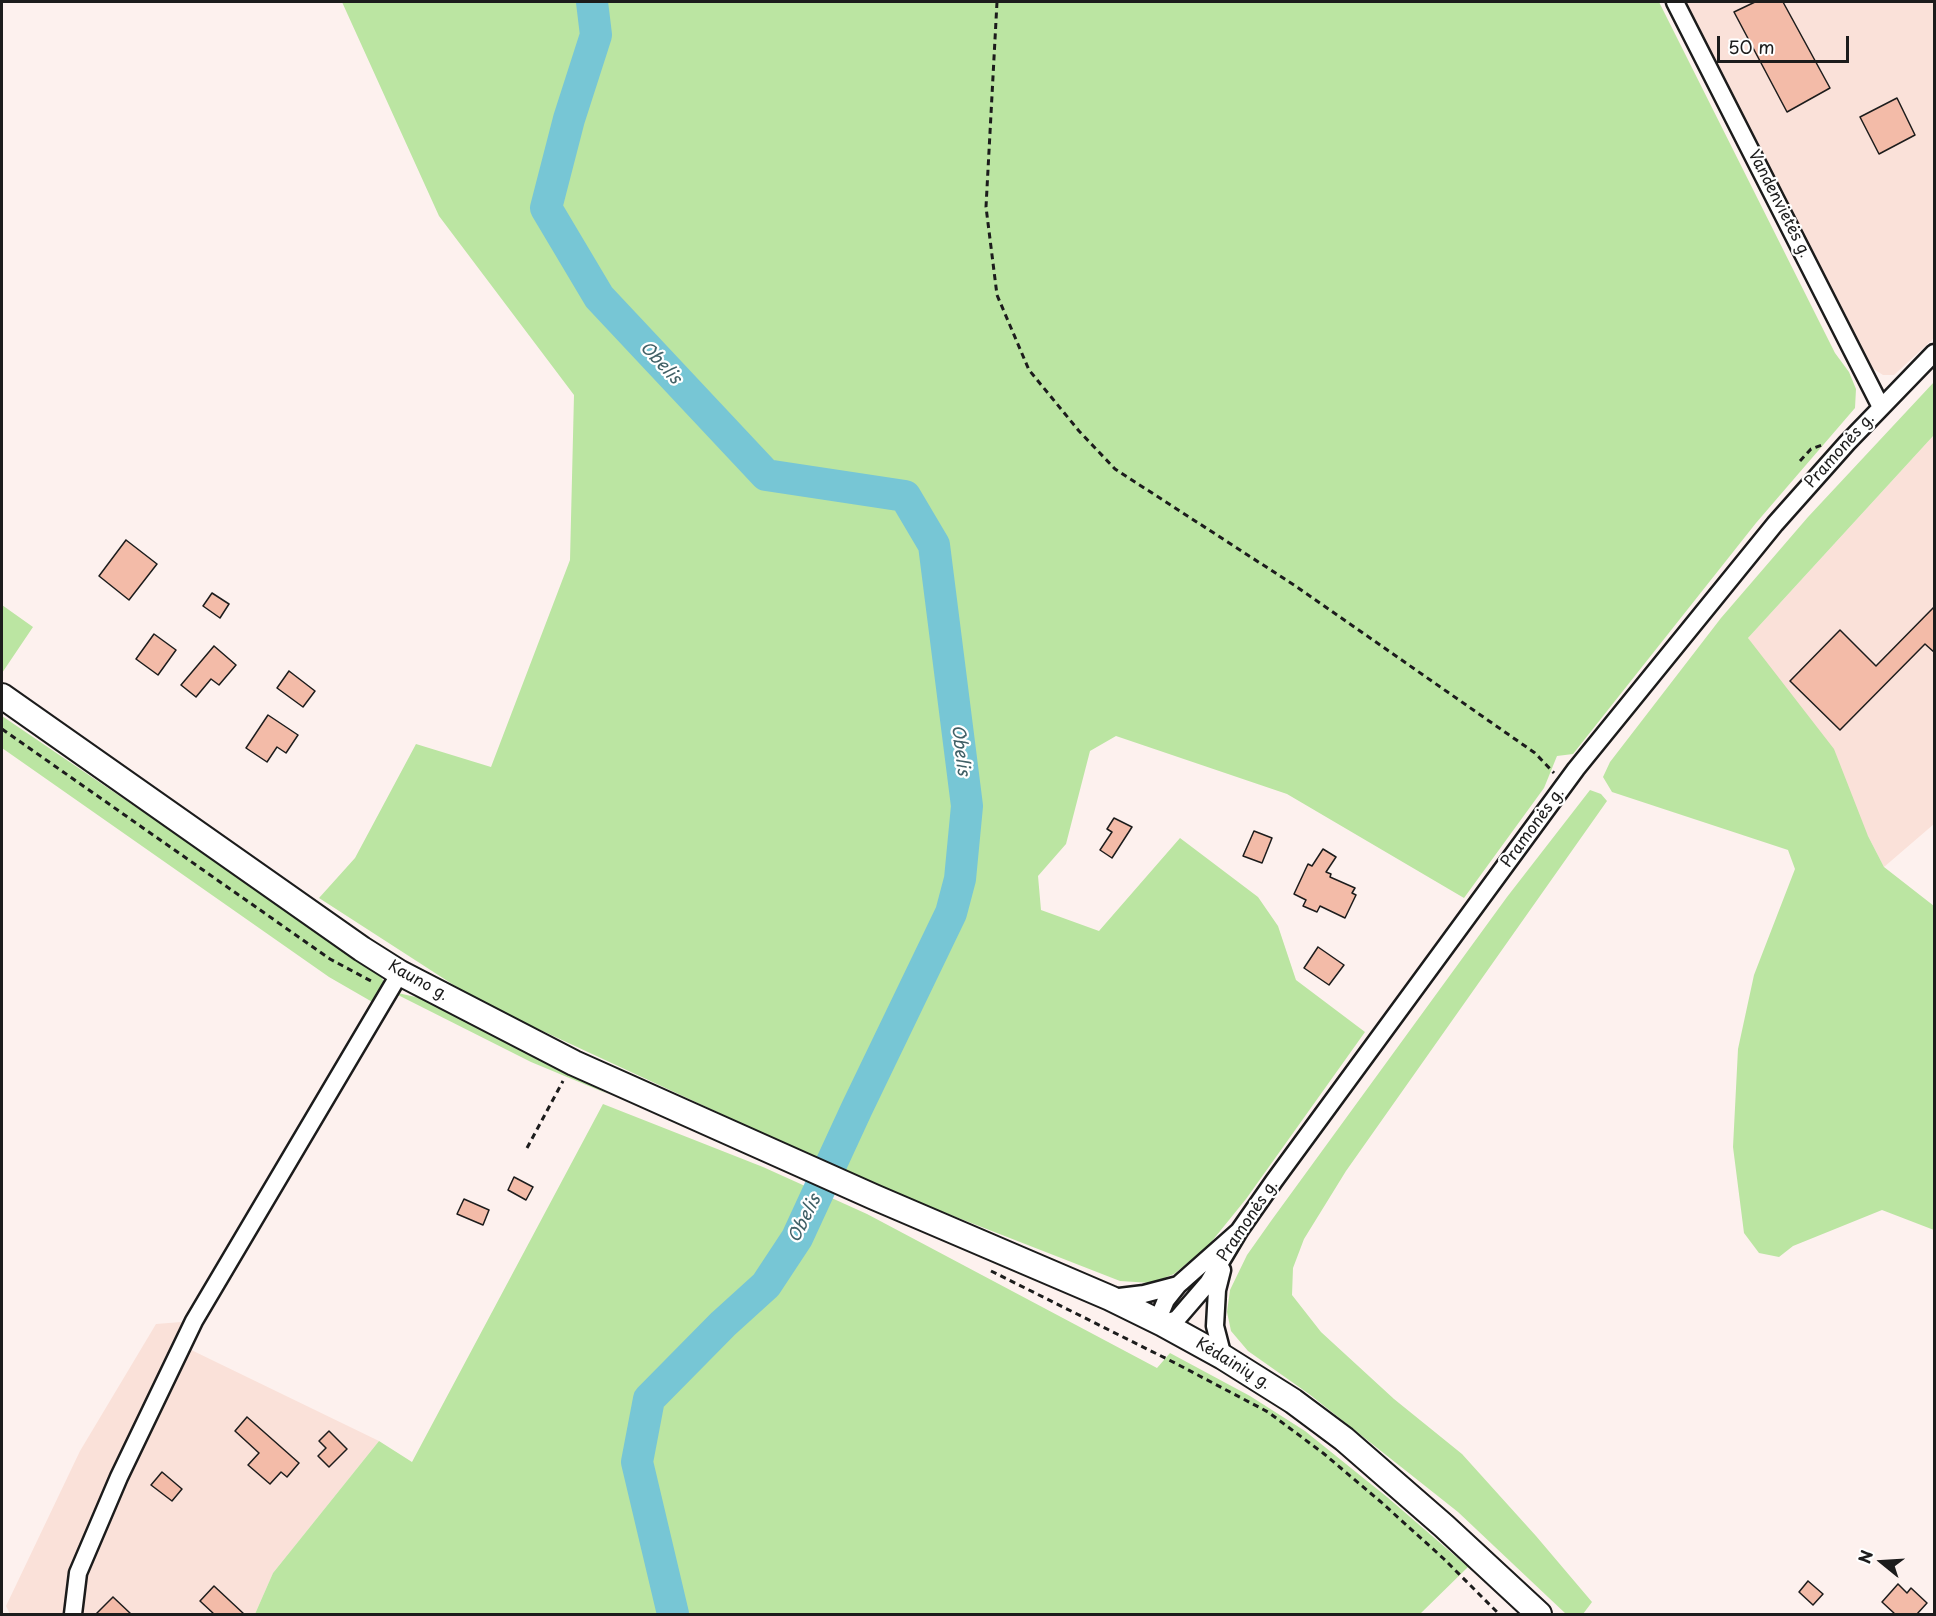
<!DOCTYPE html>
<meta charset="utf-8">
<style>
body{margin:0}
#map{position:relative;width:1936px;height:1616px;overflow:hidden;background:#fdf1ee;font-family:"Playpen Sans",sans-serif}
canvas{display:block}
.frame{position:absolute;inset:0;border:3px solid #1c1c1c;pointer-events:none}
.north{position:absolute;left:1852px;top:1532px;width:60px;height:60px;-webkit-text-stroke:4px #fff;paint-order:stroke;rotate:288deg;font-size:16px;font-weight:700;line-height:24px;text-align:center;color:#1c1c1c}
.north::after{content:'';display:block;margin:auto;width:21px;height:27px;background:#1c1c1c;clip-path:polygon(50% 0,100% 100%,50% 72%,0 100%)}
.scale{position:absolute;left:1717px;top:36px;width:132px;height:27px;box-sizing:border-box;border:3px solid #1c1c1c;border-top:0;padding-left:8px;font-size:18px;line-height:21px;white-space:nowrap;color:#1c1c1c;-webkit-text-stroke:4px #fff;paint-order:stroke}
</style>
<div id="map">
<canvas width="1936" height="1616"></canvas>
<div class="frame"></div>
<div class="north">N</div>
<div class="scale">50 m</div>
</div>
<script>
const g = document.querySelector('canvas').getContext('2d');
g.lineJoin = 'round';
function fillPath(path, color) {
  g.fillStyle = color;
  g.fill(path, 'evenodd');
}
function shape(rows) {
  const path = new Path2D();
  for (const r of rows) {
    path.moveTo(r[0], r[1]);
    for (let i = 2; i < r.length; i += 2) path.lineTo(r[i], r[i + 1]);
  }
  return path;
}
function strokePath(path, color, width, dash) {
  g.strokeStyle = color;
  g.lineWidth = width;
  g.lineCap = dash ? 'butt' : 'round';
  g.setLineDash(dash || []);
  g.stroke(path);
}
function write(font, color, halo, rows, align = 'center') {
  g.font = font + ' "Playpen Sans",sans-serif';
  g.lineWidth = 4.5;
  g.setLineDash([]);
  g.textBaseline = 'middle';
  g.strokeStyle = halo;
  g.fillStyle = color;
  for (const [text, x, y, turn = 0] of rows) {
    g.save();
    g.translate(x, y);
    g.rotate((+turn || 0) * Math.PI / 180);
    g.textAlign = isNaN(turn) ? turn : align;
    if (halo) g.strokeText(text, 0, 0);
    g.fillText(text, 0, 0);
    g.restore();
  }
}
fillPath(shape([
 [1684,2,1934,2,1934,338,1894,375,1883,375,1869,366],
 [1934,435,1934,824,1884,867,1868,836,1748,638],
 [194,1321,183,1346,379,1441,273,1573,255,1614,10,1614,6,1606,80,1451,156,1324]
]), '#fae1d9');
fillPath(shape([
 [342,2,1659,2,1835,353,1849,372,1856,389,1855,408,1756,523,1573,754,1557,756,1544,788,1464,898,1287,794,1116,736,1090,751,1066,844,1038,876,1041,910,1099,931,1180,838,1258,897,1278,926,1296,980,1365,1032,1246,1199,1208,1246,1174,1274,1151,1283,1120,1281,879,1187,480,1002,319,898,355,858,416,744,491,767,570,560,574,395,439,216],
 [1934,382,1934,435,1748,638,1834,749,1868,836,1884,867,1934,906,1934,1230,1882,1210,1793,1246,1779,1257,1759,1253,1744,1233,1733,1147,1738,1049,1754,975,1795,869,1788,850,1612,792,1603,777,1610,762,1721,618,1808,517],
 [2,605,33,627,2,673],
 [2,716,355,956,380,975,389,991,420,998,608,1094,531,1062,390,991,381,1007,329,977,2,748],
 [1590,790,1601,794,1607,801,1346,1171,1304,1239,1293,1268,1292,1295,1321,1332,1394,1399,1462,1454,1536,1536,1592,1602,1583,1614,1566,1614,1458,1512,1309,1394,1248,1351,1231,1331,1227,1312,1230,1290,1247,1255,1271,1221,1507,897],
 [603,1104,763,1167,867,1214,1157,1368,1170,1353,1250,1396,1305,1431,1387,1497,1468,1567,1420,1614,255,1614,273,1573,379,1441,412,1462]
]), '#bbe5a2');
strokePath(shape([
 [592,2,596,35,569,119,546,208,599,297,766,475,905,496,934,545,967,806,960,879,951,913,857,1108,797,1238,766,1285,723,1324,649,1399,637,1462,673,1614]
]), '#77c6d5', 32);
const building = shape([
 [1755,2,1783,2,1830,88,1787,112,1734,12,1755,2],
 [1897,98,1915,135,1879,154,1860,117,1897,98],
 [126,540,157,564,129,600,99,576,126,540],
 [212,593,229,604,220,618,203,606,212,593],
 [1935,606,1935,653,1925,644,1840,730,1790,681,1840,630,1876,666,1935,606],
 [154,634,176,650,158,675,136,659,154,634],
 [214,646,236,665,219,685,211,679,196,697,181,685,214,646],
 [289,671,315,691,303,707,277,688,289,671],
 [268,715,298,735,286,753,277,747,267,762,246,748,268,715],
 [1114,818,1132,827,1112,858,1100,850,1112,832,1107,829,1114,818],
 [1254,831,1272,838,1262,863,1243,856,1254,831],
 [1323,849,1336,857,1326,872,1331,874,1330,877,1355,888,1352,893,1356,895,1345,918,1320,906,1317,912,1303,906,1306,900,1294,894,1308,864,1312,866,1323,849],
 [1318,947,1344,965,1329,985,1304,968,1318,947],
 [514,1177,533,1187,526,1200,508,1190,514,1177],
 [464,1199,489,1210,483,1225,457,1214,464,1199],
 [247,1417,299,1463,287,1477,281,1472,270,1484,248,1465,259,1453,235,1431,247,1417],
 [329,1431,347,1449,329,1467,318,1456,326,1448,319,1441,329,1431],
 [162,1472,182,1489,172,1501,151,1485,162,1472],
 [1808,1581,1823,1594,1813,1605,1799,1592,1808,1581],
 [1898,1584,1907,1593,1911,1588,1927,1603,1917,1614,1895,1614,1882,1602,1898,1584],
 [214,1586,244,1614,214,1614,200,1601,214,1586],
 [113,1597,131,1614,96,1614,113,1597]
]);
fillPath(building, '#f3bba8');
strokePath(building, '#1c1c1c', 1.5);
const minor = shape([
 [1675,2,1881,407],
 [1239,1231,1178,1285,1166,1300,1161,1312,1163,1324,1177,1319,1208,1283,1239,1231,1274,1181,1576,769,1775,524,1847,443,1934,353],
 [1222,1270,1217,1290,1215,1326,1223,1357],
 [1111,1298,1144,1294,1178,1285],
 [73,1614,78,1573,119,1477,194,1321,400,973]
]);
const secondary = shape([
 [2,696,362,949,400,973,574,1063,874,1197,1110,1298,1163,1324,1223,1357,1293,1401,1344,1439,1444,1526,1539,1614]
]);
strokePath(minor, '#1c1c1c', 21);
strokePath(secondary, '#1c1c1c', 28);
strokePath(shape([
 [997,2,986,207,997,295,1029,370,1079,431,1115,469,1294,585,1535,753,1554,773],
 [1800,461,1811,449,1822,445],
 [2,729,330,959,371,981],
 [527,1148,563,1081],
 [991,1271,1175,1363,1268,1412,1323,1453,1381,1502,1444,1559,1499,1614]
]), '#1c1c1c', 3, [6, 4.5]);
strokePath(minor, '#fff', 16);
strokePath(secondary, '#fff', 24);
write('16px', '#1c1c1c', '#fff', [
 ["Vandenvietės g.",1779,204,63],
 ["Pramonės g.",1840,451,-48],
 ["Pramonės g.",1533,828,-54],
 ["Kauno g.",418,981,29],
 ["Pramonės g.",1248,1221,-56],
 ["Kėdainių g.",1233,1364,31]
]);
write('italic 18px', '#406066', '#fff', [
 ["Obelis",660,363,47],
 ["Obelis",960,750,83],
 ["Obelis",805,1219,-63]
]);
</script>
